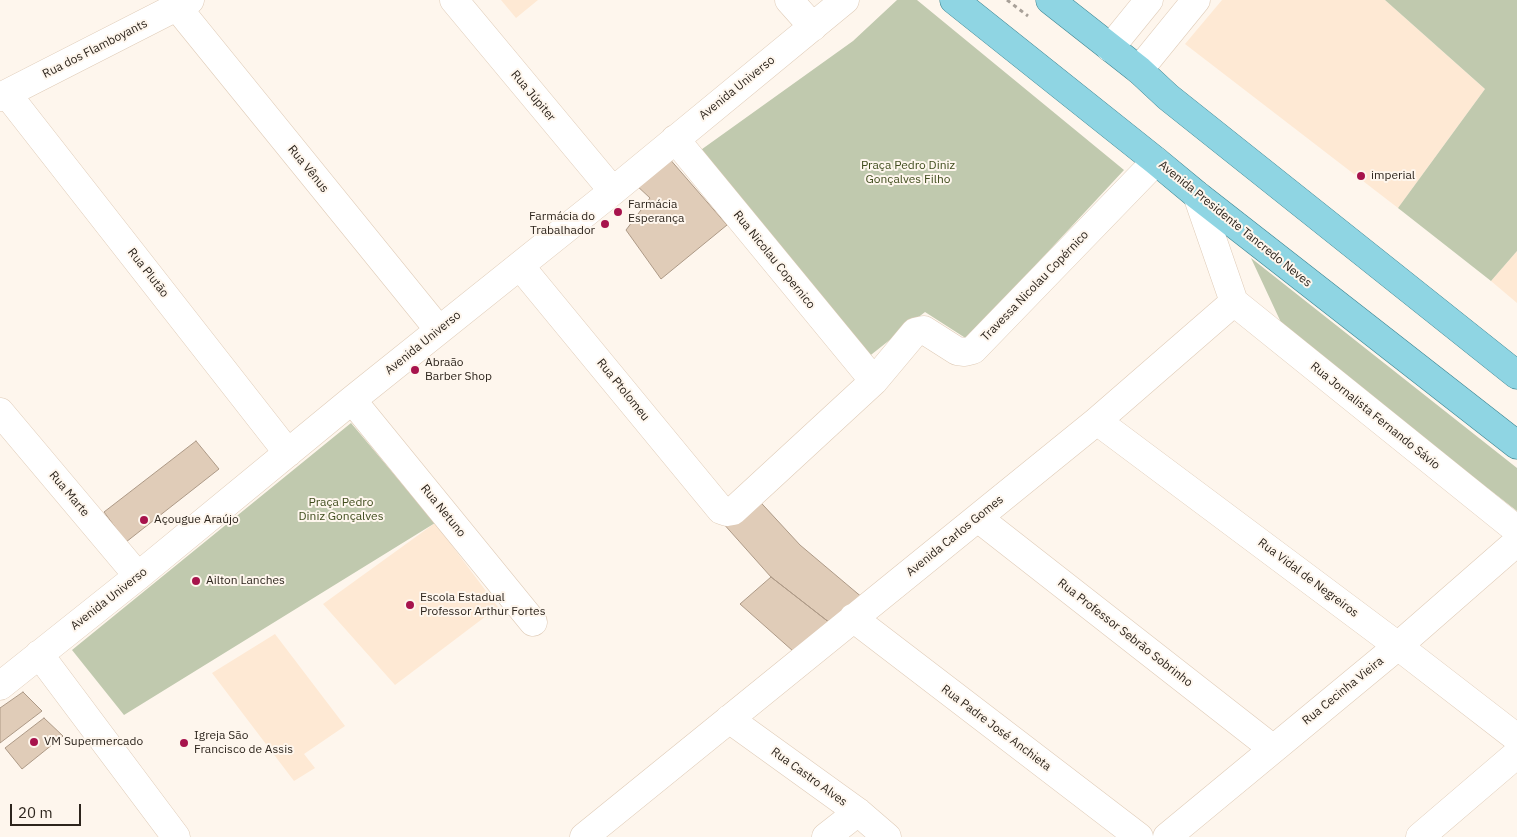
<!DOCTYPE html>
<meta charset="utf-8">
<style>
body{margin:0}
#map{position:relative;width:1517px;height:837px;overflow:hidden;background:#fef6ed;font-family:"IBM Plex Sans",sans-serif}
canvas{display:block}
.scale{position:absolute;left:10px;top:804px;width:71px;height:22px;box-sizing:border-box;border:2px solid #2d251d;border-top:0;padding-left:6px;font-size:15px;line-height:18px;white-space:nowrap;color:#2d251d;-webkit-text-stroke:4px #fef6ed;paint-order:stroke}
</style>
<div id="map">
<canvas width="1517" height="837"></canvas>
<div class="scale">20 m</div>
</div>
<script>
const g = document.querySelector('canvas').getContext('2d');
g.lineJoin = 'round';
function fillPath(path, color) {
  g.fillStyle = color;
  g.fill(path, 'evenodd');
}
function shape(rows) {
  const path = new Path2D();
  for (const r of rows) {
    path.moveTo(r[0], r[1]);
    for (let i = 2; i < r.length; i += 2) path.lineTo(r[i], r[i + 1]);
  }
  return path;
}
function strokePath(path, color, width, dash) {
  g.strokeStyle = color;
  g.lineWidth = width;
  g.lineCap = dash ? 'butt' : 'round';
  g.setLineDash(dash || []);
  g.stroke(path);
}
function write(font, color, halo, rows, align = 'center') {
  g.font = font + ' "IBM Plex Sans",sans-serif';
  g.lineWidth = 4;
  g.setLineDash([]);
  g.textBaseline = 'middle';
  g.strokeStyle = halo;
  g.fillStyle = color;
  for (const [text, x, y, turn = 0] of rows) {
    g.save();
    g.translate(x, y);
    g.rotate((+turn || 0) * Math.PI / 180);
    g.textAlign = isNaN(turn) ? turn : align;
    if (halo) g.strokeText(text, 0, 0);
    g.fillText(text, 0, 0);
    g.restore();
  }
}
fillPath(shape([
 [501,0,538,0,516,18],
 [1222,0,1385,0,1485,89,1398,208,1185,44],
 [1517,251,1517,303,1491,281],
 [435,523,498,607,395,685,323,604],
 [275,634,345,726,304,754,315,768,294,781,212,673]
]), '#fee9d4');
fillPath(shape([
 [897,0,917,0,1124,170,967,339,925,312,867,358,698,152,853,41],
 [1385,0,1517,0,1517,251,1491,281,1398,208,1485,89],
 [1251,258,1517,468,1517,511,1285,331],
 [351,423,435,523,124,715,72,650]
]), '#c0c9ae');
const building = shape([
 [668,157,727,225,661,279,626,230,650,198,635,184,668,157],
 [196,441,219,469,126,542,104,512,196,441],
 [752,493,800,545,870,604,839,630,771,577,722,522,752,493],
 [771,577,839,630,802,659,740,604,771,577],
 [23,692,42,711,0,743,0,708,23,692],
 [44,718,63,736,22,769,5,748,44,718]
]);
fillPath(building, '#e0ccb8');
strokePath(building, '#ad9986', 1);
const minor = shape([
 [454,0,613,191],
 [789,0,813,27],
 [177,7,439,330],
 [7,94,288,453],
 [0,97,190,0],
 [675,139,874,381],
 [1197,195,1234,302],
 [520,266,721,510,727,512,733,511,874,381,915,332,924,330,957,351,965,352,973,350,1156,161],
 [1234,302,1517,530],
 [352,400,533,622],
 [0,412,138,576],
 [1097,421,1398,646,1517,738],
 [978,518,1272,748],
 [853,618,1139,837],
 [39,654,176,837],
 [0,686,138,576,352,400,613,191,845,0],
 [729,719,858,812,887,837],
 [584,837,1097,421,1234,302],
 [826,837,858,812],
 [1167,837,1398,646,1517,542],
 [1420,837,1517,754]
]);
const tertiary = shape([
 [1110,48,1149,0],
 [1139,70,1196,0]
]);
const primary = shape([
 [954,0,1156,161,1197,195,1517,445],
 [1050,0,1139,70,1168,97,1517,375]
]);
strokePath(minor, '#dfcbb7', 29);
strokePath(tertiary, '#dfcbb7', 29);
strokePath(primary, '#3d8592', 29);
strokePath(shape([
 [1007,0,1028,16]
]), '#a8a098', 3, [4, 4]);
strokePath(minor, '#fff', 28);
strokePath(tertiary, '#fff', 28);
strokePath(primary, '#8fd5e3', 28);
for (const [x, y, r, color] of [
 [1361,176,5,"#a7134c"],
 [618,212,5,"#a7134c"],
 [605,224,5,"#a7134c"],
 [415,370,5,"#a7134c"],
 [144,520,5,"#a7134c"],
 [196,581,5,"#a7134c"],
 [410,605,5,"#a7134c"],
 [34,742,5,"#a7134c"],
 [184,743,5,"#a7134c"]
]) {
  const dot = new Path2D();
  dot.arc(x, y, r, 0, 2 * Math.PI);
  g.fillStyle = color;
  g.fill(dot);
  strokePath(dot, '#fef6ed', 2);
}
write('12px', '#2d251d', '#fef6ed', [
 ["Rua dos Flamboyants",95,49,-27],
 ["Avenida Universo",737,88,-39],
 ["Rua Júpiter",533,96,50],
 ["Rua Vênus",308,169,51],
 ["Avenida Presidente Tancredo Neves",1235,224,39],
 ["Rua Nicolau Copernico",774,260,51],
 ["Rua Plutão",148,273,52],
 ["Travessa Nicolau Copérnico",1035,286,-46],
 ["Avenida Universo",423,343,-39],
 ["Rua Ptolomeu",623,390,51],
 ["Rua Jornalista Fernando Sávio",1375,416,39],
 ["Rua Marte",69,494,50],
 ["Rua Netuno",443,511,51],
 ["Avenida Carlos Gomes",955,536,-39],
 ["Rua Vidal de Negreiros",1308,578,37],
 ["Avenida Universo",109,599,-38],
 ["Rua Professor Sebrão Sobrinho",1125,633,38],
 ["Rua Cecinha Vieira",1343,691,-39],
 ["Rua Padre José Anchieta",996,728,37],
 ["Rua Castro Alves",809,777,36]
]);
write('12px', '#3f4c1d', '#fef6ed', [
 ["Praça Pedro Diniz",908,166],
 ["Gonçalves Filho",908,180],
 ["Praça Pedro",341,503],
 ["Diniz Gonçalves",341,517]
]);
write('12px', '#2d251d', '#fef6ed', [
 ["imperial",1371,176],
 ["Farmácia",628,205],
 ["Esperança",628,219],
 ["Farmácia do",595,217,"right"],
 ["Trabalhador",595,231,"right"],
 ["Abraão",425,363],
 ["Barber Shop",425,377],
 ["Açougue Araújo",154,520],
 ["Ailton Lanches",206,581],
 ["Escola Estadual",420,598],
 ["Professor Arthur Fortes",420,612],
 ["Igreja São",194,736],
 ["Francisco de Assis",194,750],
 ["VM Supermercado",44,742]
], 'left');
</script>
